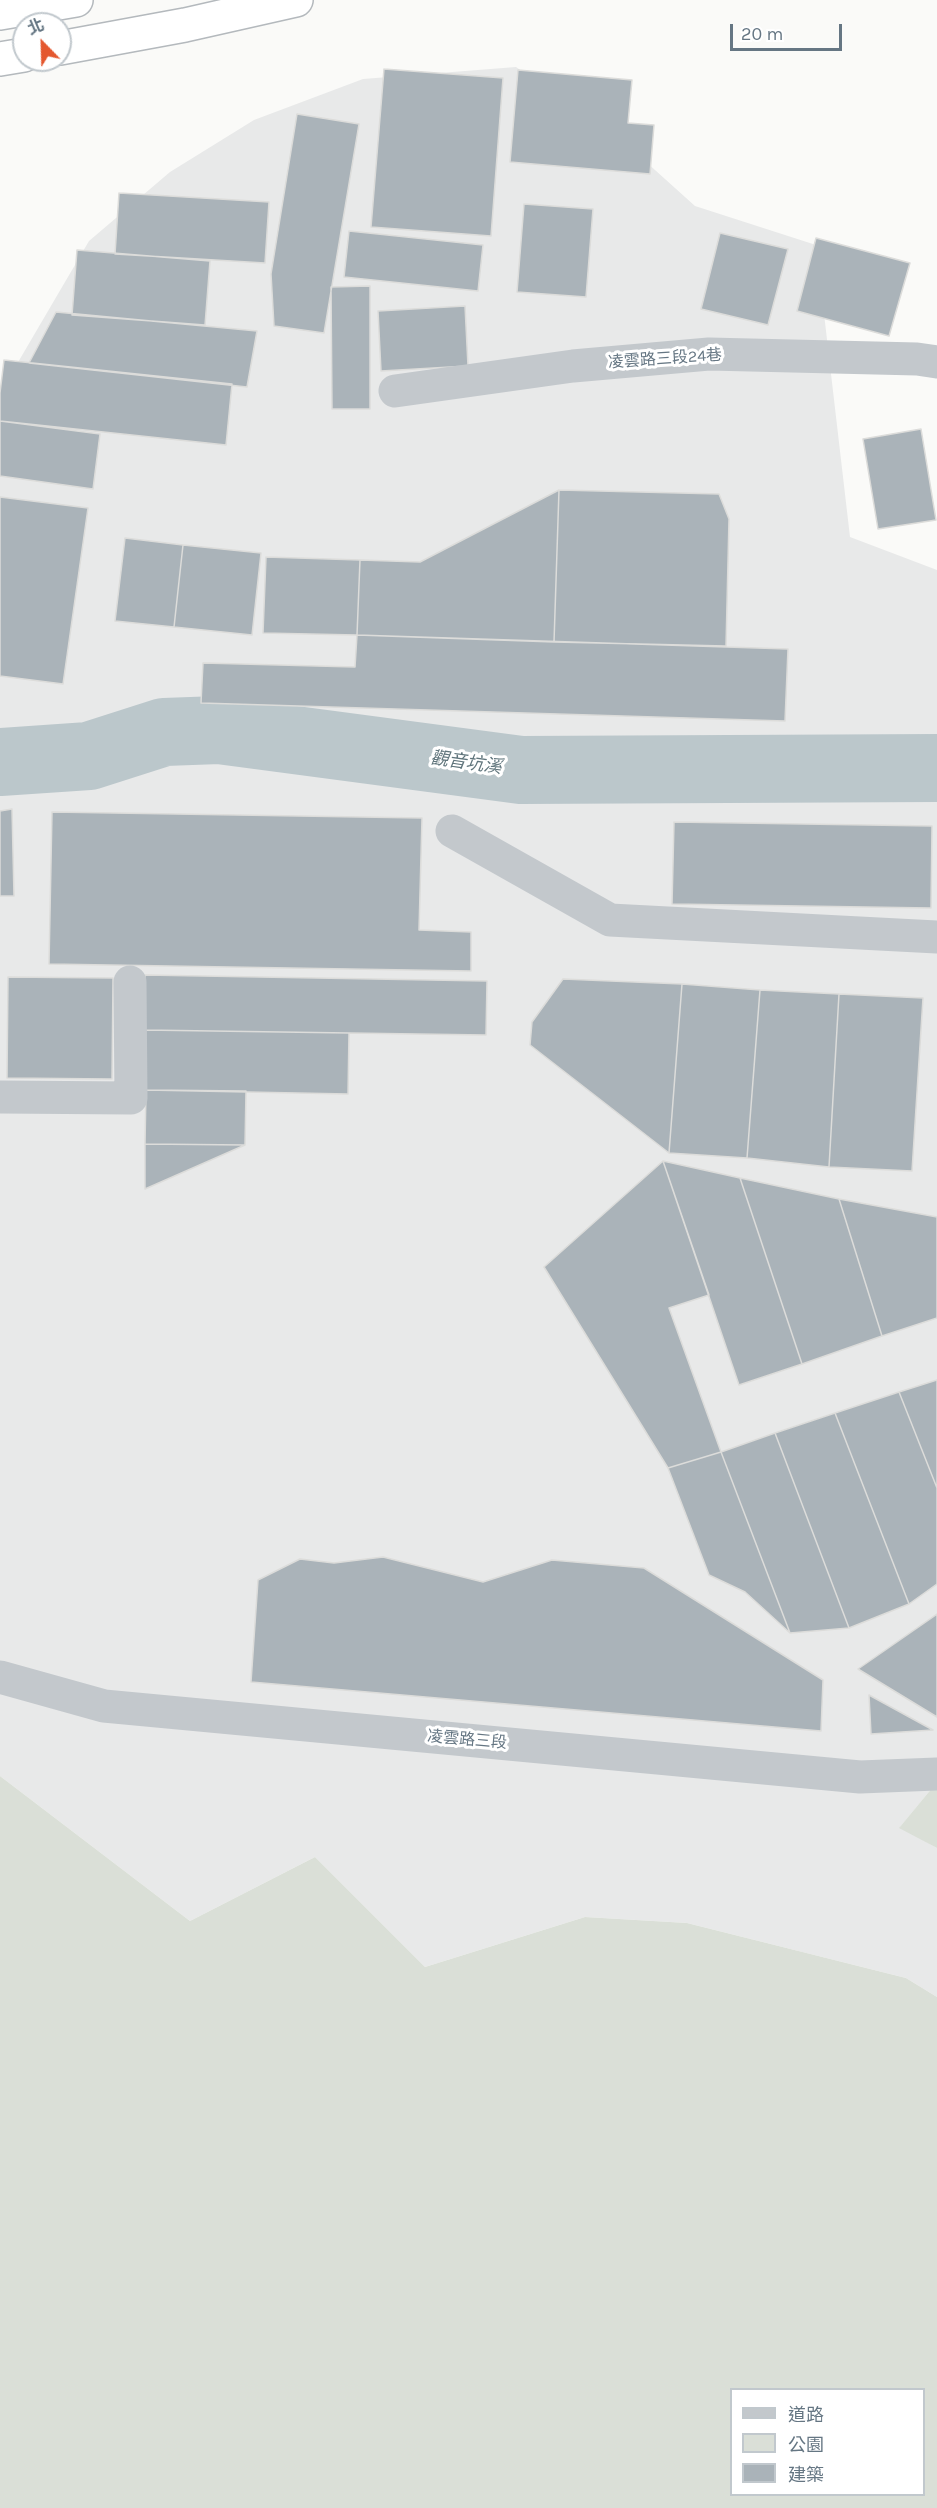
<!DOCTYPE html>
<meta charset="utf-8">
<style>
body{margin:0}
#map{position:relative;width:937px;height:2508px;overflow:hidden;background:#fafaf8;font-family:Karla,"Noto Sans TC",sans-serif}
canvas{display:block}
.legend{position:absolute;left:730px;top:2388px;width:195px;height:108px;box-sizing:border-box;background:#fff;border:2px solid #c1c8cd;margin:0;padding:8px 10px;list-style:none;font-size:18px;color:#657683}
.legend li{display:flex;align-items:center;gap:12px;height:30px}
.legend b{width:30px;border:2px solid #c1c8cd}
.north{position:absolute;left:12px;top:12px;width:60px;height:60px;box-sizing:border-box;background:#fff;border:2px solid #c1c8cd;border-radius:50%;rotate:337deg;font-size:16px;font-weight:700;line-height:24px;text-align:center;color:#657683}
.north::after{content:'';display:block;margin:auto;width:21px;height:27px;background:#e4572e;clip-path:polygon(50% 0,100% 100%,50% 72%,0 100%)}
.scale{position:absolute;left:730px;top:24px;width:112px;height:27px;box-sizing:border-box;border:3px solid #657683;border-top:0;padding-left:8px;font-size:18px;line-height:21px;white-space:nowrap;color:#657683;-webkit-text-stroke:4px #fff;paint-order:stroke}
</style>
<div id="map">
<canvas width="937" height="2508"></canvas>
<ul class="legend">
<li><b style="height:8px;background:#c3c8cc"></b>道路</li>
<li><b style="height:16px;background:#dadfd7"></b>公園</li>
<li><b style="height:16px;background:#aab3b9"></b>建築</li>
</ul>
<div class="north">北</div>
<div class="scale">20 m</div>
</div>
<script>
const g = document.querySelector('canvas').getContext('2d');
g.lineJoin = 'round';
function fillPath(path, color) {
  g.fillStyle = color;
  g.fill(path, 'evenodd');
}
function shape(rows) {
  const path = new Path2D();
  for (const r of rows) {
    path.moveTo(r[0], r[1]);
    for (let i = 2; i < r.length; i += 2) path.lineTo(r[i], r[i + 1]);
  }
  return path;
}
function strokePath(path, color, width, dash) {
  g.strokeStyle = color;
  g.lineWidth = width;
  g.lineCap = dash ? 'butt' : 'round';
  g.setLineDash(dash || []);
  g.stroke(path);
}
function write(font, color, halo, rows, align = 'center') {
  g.font = font + ' Karla,"Noto Sans TC",sans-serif';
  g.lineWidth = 6;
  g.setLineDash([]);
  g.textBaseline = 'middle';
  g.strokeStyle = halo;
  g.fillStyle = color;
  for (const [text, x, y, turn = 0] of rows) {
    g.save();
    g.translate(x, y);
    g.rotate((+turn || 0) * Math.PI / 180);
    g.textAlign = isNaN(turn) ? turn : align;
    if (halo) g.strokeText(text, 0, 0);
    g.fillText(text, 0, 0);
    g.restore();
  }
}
fillPath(shape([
 [516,67,625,143,695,206,816,245,850,537,937,570,937,1782,900,1827,937,1848,937,1997,906,1978,687,1923,585,1917,425,1967,315,1857,190,1921,0,1776,0,393,89,241,170,172,254,120,363,79]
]), '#e8e9e9');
fillPath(shape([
 [0,1776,190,1921,315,1857,425,1967,585,1917,687,1923,906,1978,937,1997,937,2508,0,2508],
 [732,2390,924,2390,924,2494,732,2494],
 [937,1782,937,1848,899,1828]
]), '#dadfd7');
strokePath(shape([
 [0,762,89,756,164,732,219,730,521,770,937,768]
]), '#bbc7cb', 68);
const building = shape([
 [384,69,503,78,491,236,371,227,384,69],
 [518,70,632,80,628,123,654,125,650,174,510,162,518,70],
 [297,114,359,124,324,333,274,326,271,274,297,114],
 [119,193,269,202,265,263,115,254,119,193],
 [524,204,593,209,586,297,517,292,524,204],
 [349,231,483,245,478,291,344,277,349,231],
 [720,233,788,249,768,325,701,309,720,233],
 [816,238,910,263,889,336,797,311,816,238],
 [77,250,210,261,205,325,72,315,77,250],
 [370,286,370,409,332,409,331,287,370,286],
 [465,306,468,366,381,371,378,311,465,306],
 [56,312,257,331,247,387,29,363,56,312],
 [4,360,232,384,226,445,0,421,0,393,4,360],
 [0,421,100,434,93,489,0,476,0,421],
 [921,429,936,520,878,529,863,439,921,429],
 [559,490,719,494,729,519,726,646,554,642,559,490],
 [559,490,554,642,357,635,360,560,420,562,559,490],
 [0,497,88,508,63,684,0,676,0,497],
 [125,538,183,545,174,627,115,621,125,538],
 [183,545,261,553,252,635,174,627,183,545],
 [266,557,360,560,357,635,263,633,266,557],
 [357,635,788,649,785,721,201,703,203,663,355,667,357,635],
 [12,809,14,896,0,896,0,811,12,809],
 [52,812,422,818,419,930,471,932,471,971,49,964,52,812],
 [674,822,932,826,931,908,672,904,674,822],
 [145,975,487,981,486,1035,144,1030,145,975],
 [8,977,113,978,112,1079,7,1078,8,977],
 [563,979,682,984,669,1153,530,1045,532,1022,563,979],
 [682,984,760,990,747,1158,669,1153,682,984],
 [760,990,839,994,829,1167,747,1158,760,990],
 [839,994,923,998,912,1171,829,1167,839,994],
 [144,1030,349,1033,348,1094,146,1090,144,1030],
 [146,1090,246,1091,245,1145,145,1144,146,1090],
 [145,1144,245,1145,145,1189,145,1144],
 [663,1161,740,1178,802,1364,739,1385,663,1161],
 [663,1161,709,1295,669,1308,721,1452,668,1468,544,1267,663,1161],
 [740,1178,839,1199,882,1336,802,1364,740,1178],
 [839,1199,937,1217,937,1318,882,1336,839,1199],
 [937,1380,937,1488,899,1392,937,1380],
 [899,1392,937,1488,937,1584,909,1604,835,1413,899,1392],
 [835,1413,909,1604,849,1628,775,1433,835,1413],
 [775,1433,849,1628,790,1633,721,1452,775,1433],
 [721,1452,790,1633,745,1592,709,1575,668,1468,721,1452],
 [383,1557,483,1582,552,1560,644,1568,823,1680,821,1731,251,1682,258,1580,300,1559,334,1563,383,1557],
 [937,1614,937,1717,858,1669,937,1614],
 [869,1695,933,1730,871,1734,869,1695]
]);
fillPath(building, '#aab3b9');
strokePath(building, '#dcdcda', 1.5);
const highway = shape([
 [0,13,76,0],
 [60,48,185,25,296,0],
 [0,59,24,55]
]);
strokePath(highway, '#b4b9bd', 36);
strokePath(shape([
 [395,391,573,366,709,354,917,359,937,362],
 [452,831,610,920,937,937],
 [0,1097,131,1098,130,982],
 [0,1677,104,1706,860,1777,937,1774]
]), '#c3c8cc', 33);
strokePath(highway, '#fff', 33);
write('16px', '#657683', '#fff', [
 ["凌雲路三段24巷",665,359,-4],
 ["凌雲路三段",467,1740,5]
]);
write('italic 18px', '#60757c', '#fff', [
 ["觀音坑溪",466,763,8]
]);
</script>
